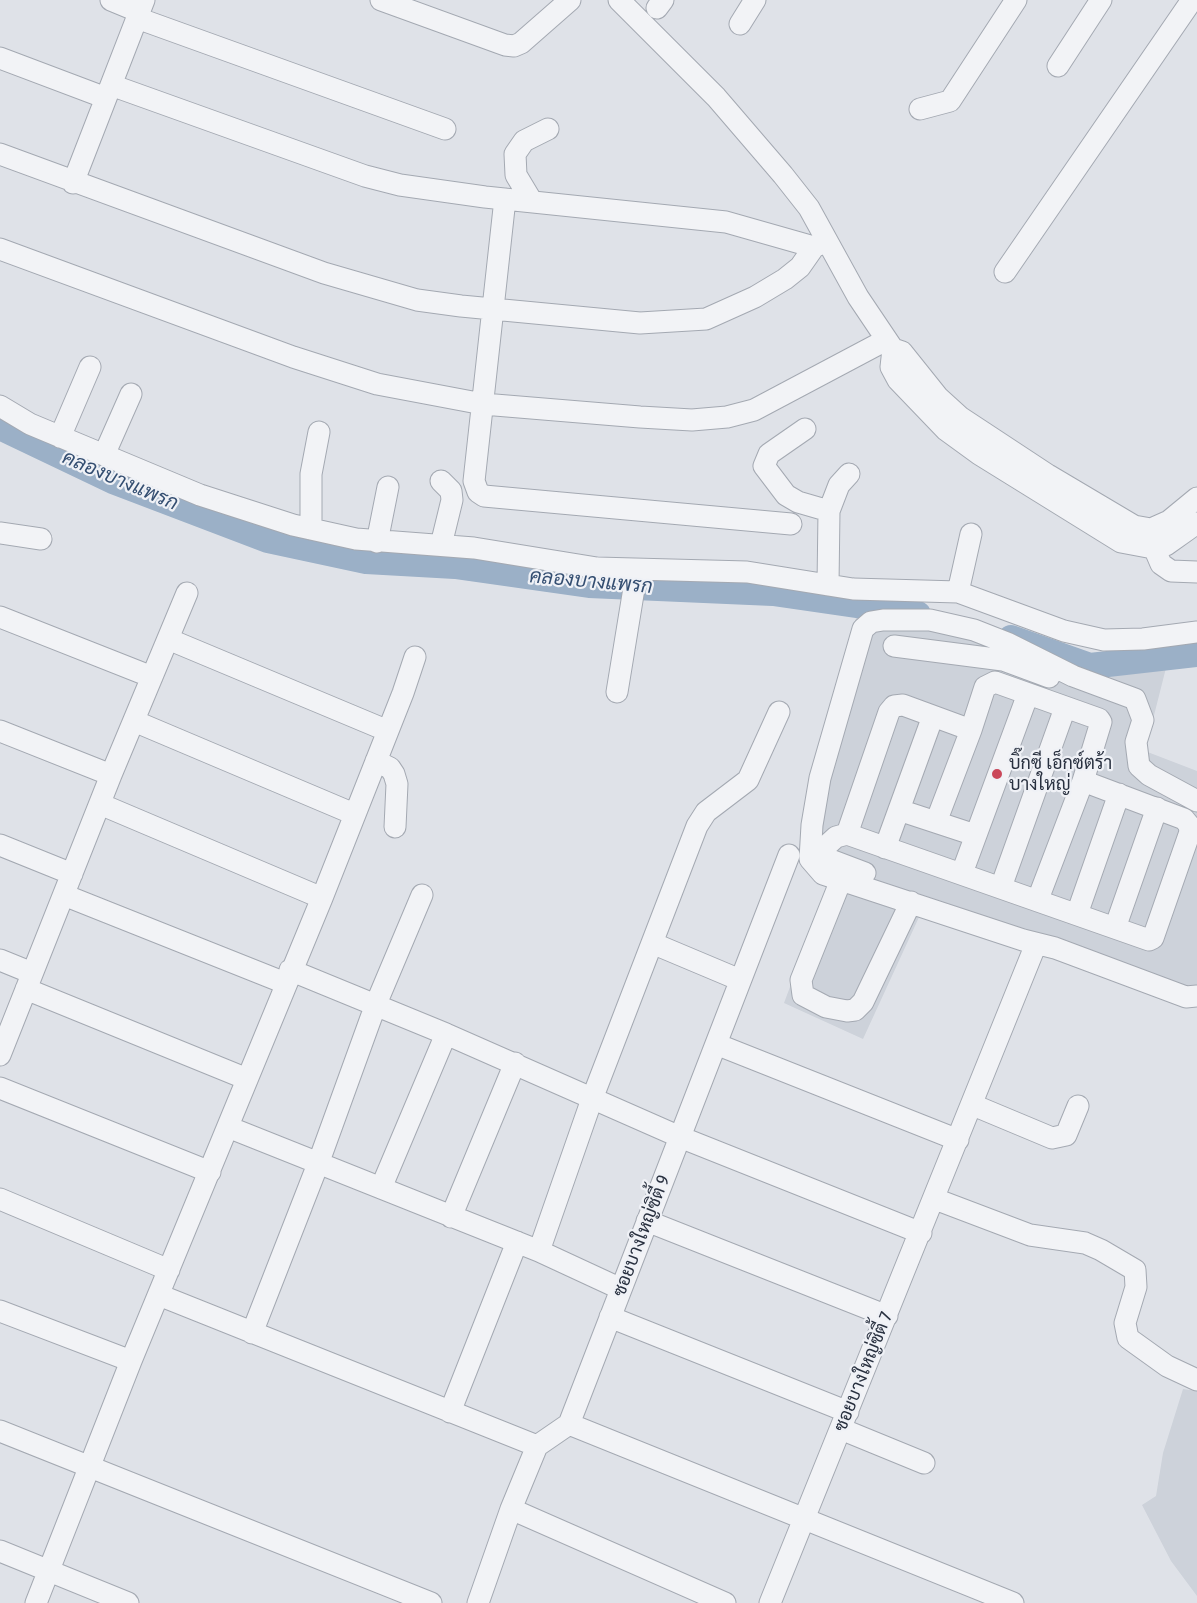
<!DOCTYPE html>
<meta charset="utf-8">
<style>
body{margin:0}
canvas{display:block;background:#dfe2e8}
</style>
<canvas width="1197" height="1603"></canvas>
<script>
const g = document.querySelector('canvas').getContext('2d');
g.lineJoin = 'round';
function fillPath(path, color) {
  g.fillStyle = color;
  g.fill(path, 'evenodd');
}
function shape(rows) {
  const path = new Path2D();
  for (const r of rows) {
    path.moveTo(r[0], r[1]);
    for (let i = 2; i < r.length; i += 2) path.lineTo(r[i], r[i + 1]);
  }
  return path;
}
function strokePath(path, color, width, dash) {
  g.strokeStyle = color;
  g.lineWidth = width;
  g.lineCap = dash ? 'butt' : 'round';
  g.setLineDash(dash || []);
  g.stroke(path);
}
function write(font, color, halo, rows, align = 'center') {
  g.font = font + ' "Fira Sans Condensed",Sarabun,sans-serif';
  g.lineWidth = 4.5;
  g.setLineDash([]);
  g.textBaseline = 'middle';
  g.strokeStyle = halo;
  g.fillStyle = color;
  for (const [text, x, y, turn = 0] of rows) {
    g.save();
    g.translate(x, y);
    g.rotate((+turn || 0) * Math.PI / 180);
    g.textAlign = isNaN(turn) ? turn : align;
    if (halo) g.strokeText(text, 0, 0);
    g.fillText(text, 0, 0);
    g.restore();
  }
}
fillPath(shape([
 [932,614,1091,672,1167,664,1145,751,1197,771,1197,1006,920,915,863,1039,784,1003,828,885,802,866,813,770,856,618],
 [1183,1389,1197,1391,1197,1596,1171,1561,1142,1505,1156,1496,1163,1453]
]), '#cdd2da');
strokePath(shape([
 [0,427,113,481,268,540,366,561,455,566,589,585,773,593,918,614],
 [1011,638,1090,666,1197,654]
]), '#9bb0c7', 26);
const minor = shape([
 [111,0,140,12],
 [381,0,505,45,514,46,521,43,570,0],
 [619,0,716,97,783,175,809,208,858,297,893,349,902,352,938,397,960,417,1048,475,1134,526,1151,529,1169,521,1197,498],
 [657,8,663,0],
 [137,18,445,129],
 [740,24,755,0],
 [0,58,106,98],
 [1058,66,1101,0],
 [111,85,365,176,400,185,485,197,726,222,814,247,824,242],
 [920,109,950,101,1016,0],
 [0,154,324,273,417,300,461,306,640,323,706,319,755,297,785,279,800,267,814,247],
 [73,183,144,0],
 [505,199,474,481,478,492,484,496,791,524],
 [531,200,516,175,515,154,524,141,548,129],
 [0,249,293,357,377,384,483,404,640,417,692,420,727,417,754,410,886,340],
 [1005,272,1192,0],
 [893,349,891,367,898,380,946,430,979,454,1121,542,1153,548,1166,545,1197,523],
 [0,406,30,424,200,495,293,525,356,539,474,548,597,568,747,572,853,589,958,592,1064,631,1104,640,1143,639,1197,632],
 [805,429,769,454,764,466,786,495,798,502,829,511],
 [60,437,90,367],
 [104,455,131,394],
 [441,481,451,491,452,500,441,545],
 [311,529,311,474,319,432],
 [0,533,41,539],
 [1149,536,1161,564,1171,571,1197,572],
 [377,542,388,487],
 [828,585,829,511,839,485,849,474],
 [958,592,971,534],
 [0,617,152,677],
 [168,639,388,731],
 [894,646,1003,660,1049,677],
 [617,692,637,570],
 [134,721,354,814],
 [0,731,111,775],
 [376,761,390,768,394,774,397,784,395,827],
 [1197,801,1149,775,1139,766,1136,742,1143,720,1135,699,1073,676,1007,643,974,630,930,620,883,620,871,622,863,629,820,778,812,825,810,859,823,874,1023,940,1055,948,1186,997,1197,996],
 [100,804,322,898],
 [899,810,975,835],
 [936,822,971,730],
 [847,834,889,712,894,706,903,705,971,730,985,687,995,682,1099,719,1101,722,1083,781,1038,899],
 [0,845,72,874],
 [885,848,933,716],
 [865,873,828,859,824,848,836,837,847,834,1149,940,1153,938,1190,832,1189,825,1184,819,1083,781],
 [962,873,1028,694],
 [841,880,801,980,803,995,826,1007,847,1011,855,1010,863,1002,911,902],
 [1001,887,1065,708],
 [64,895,285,983],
 [1077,914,1119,794],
 [1115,928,1157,808],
 [652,943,740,980],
 [0,960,32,973],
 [290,970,446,1034,680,1137,921,1233],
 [26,989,247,1079],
 [716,1044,958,1140],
 [0,1055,111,775,187,593],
 [0,1088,210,1172],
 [973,1105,1052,1138,1066,1135,1078,1106],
 [228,1127,539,1251,621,1289],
 [381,1188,446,1034],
 [0,1199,169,1270],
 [935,1199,1030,1235,1085,1243,1101,1250,1135,1270,1136,1287,1125,1323,1128,1338,1167,1366,1197,1380],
 [451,1217,515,1063],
 [647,1221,887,1316],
 [539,1251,592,1099,697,826,706,812,748,780,779,712],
 [159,1295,537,1446],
 [0,1311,131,1361],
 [610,1317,848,1412],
 [252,1333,318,1164,376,1004,422,895],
 [450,1412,517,1242],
 [569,1424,1013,1603],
 [841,1429,924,1463],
 [0,1431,431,1603],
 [511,1509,725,1603],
 [0,1551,128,1603],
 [36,1603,131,1361,322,898,403,693,415,657],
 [478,1603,511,1509,537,1446,569,1424,789,855],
 [770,1603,1036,944]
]);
strokePath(minor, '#a4a9b2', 23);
strokePath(minor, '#f2f3f6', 21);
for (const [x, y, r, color] of [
 [997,774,6,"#ca4759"]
]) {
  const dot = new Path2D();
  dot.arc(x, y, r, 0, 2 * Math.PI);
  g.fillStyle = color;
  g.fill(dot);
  strokePath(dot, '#eff1f6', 2);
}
write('18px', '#28303f', '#eff1f6', [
 ["บิ๊กซี เอ็กซ์ตร้า",1009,764],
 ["บางใหญ่",1009,785]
], 'left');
write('18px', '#28303f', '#eff1f6', [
 ["ซอยบางใหญ่ซิตี้ 9",642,1236,-69],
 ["ซอยบางใหญ่ซิตี้ 7",864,1372,-68]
]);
write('italic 20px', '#344e71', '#eff1f6', [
 ["คลองบางแพรก",120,481,23],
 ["คลองบางแพรก",591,582,5]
]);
</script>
